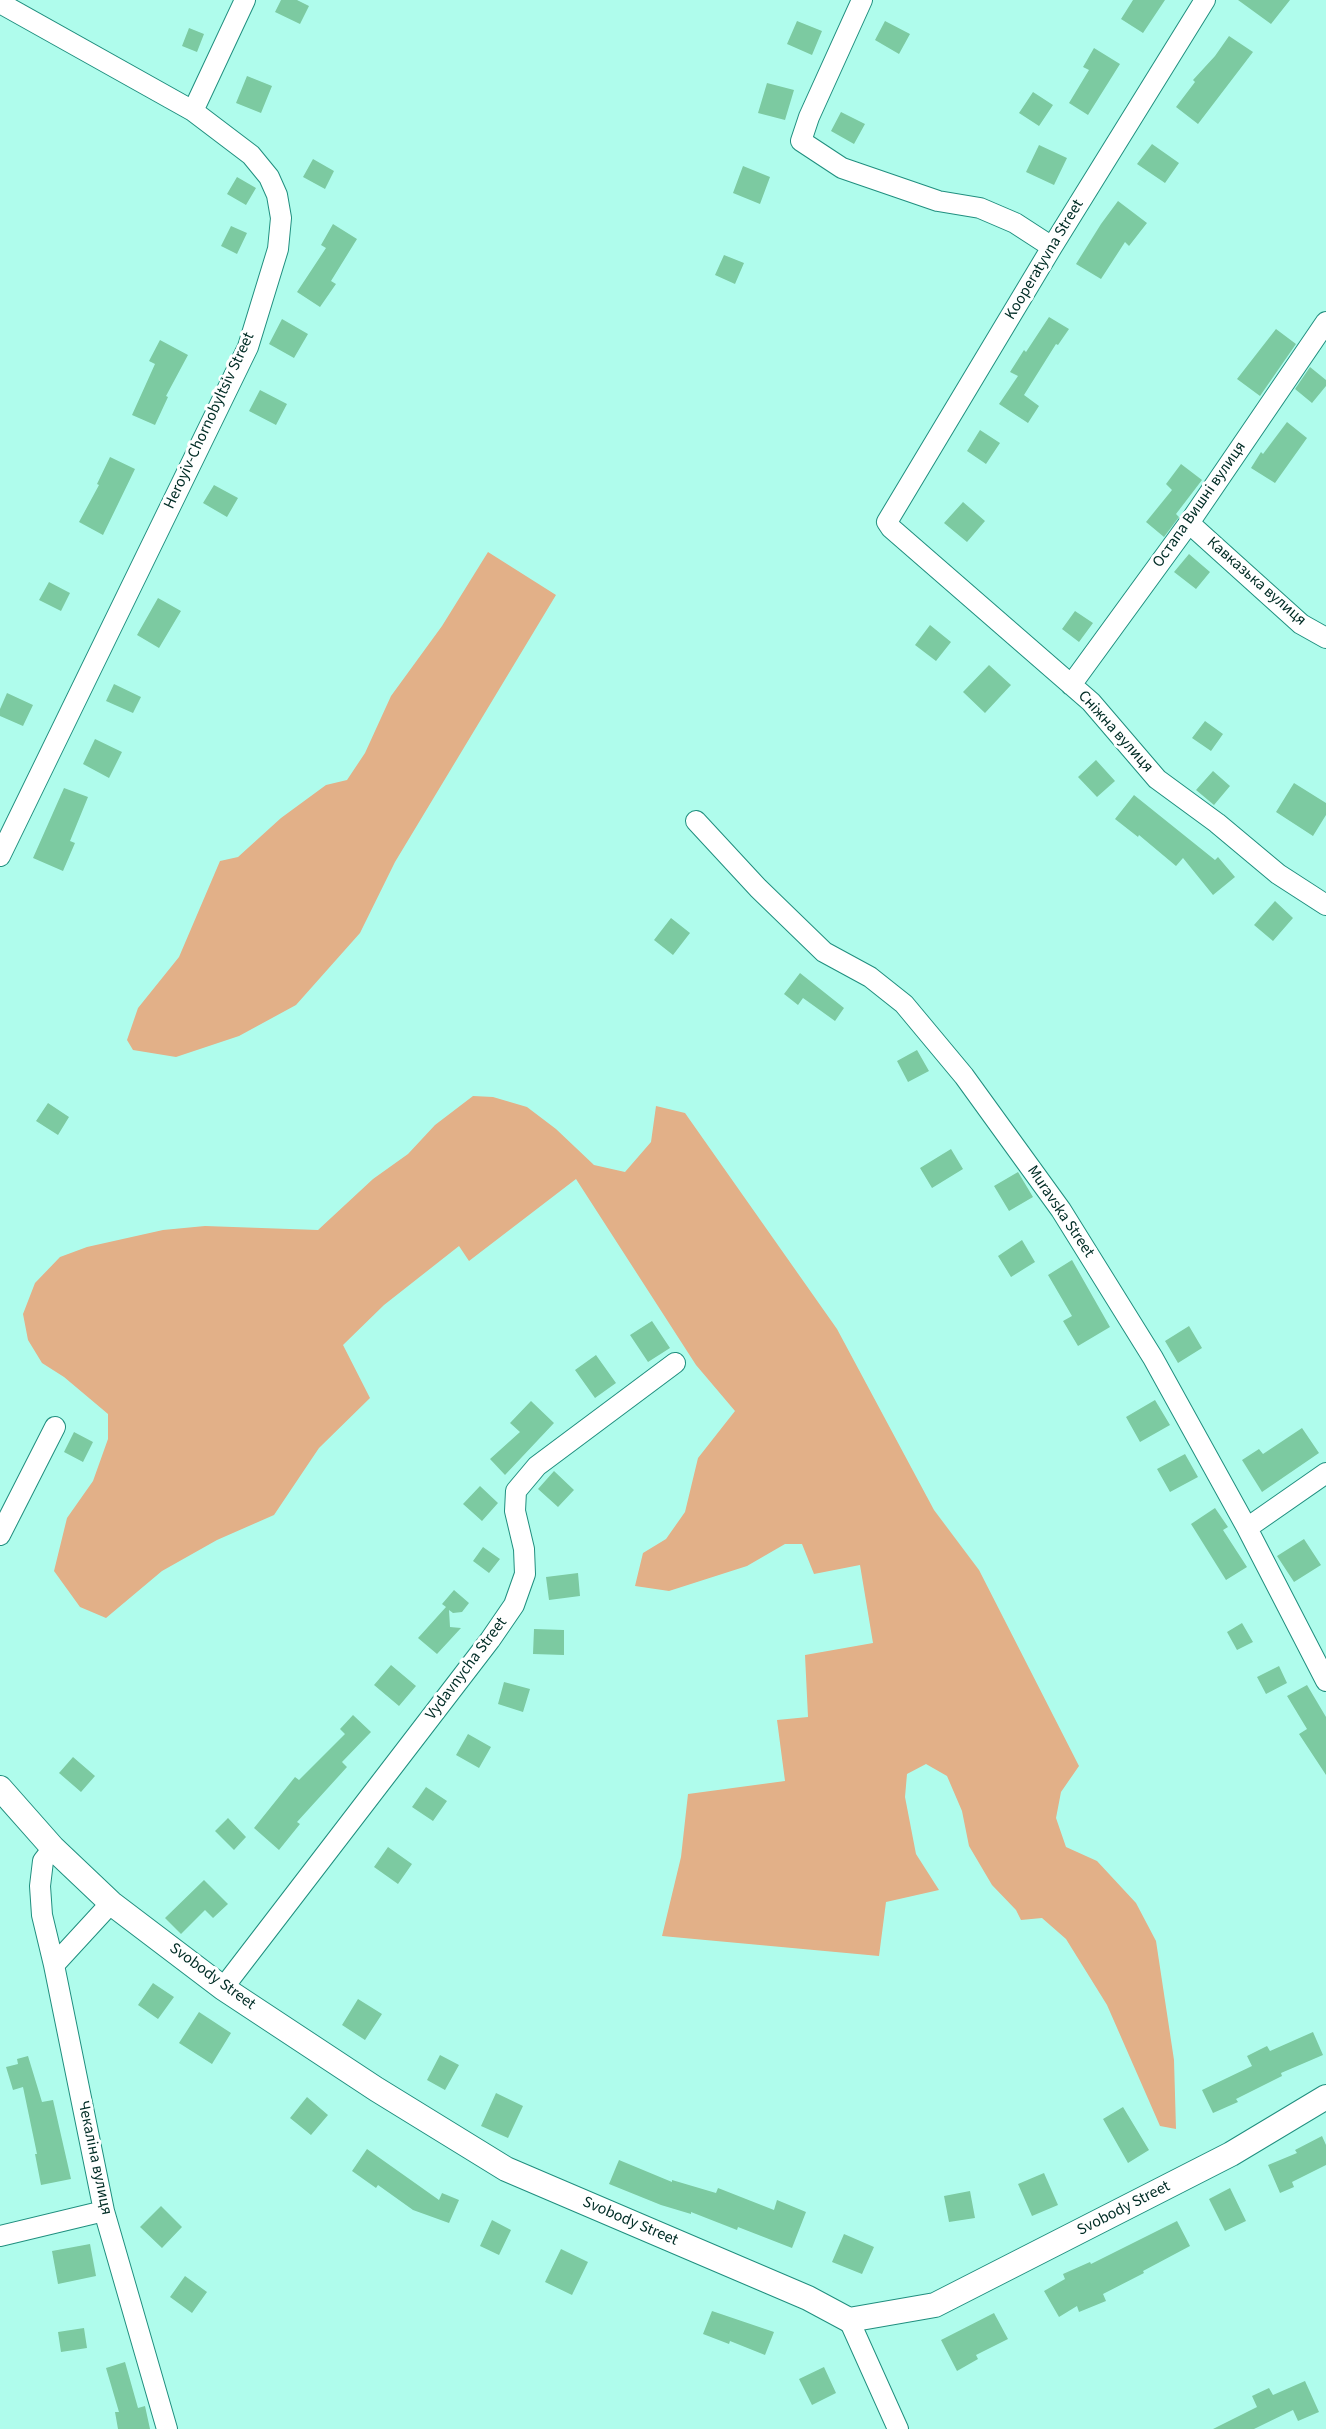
<!DOCTYPE html>
<meta charset="utf-8">
<style>
body{margin:0}
canvas{display:block;background:#affcec}
</style>
<canvas width="1326" height="2429"></canvas>
<script>
const g = document.querySelector('canvas').getContext('2d');
g.lineJoin = 'round';
function fillPath(path, color) {
  g.fillStyle = color;
  g.fill(path, 'evenodd');
}
function shape(rows) {
  const path = new Path2D();
  for (const r of rows) {
    path.moveTo(r[0], r[1]);
    for (let i = 2; i < r.length; i += 2) path.lineTo(r[i], r[i + 1]);
  }
  return path;
}
function strokePath(path, color, width, dash) {
  g.strokeStyle = color;
  g.lineWidth = width;
  g.lineCap = dash ? 'butt' : 'round';
  g.setLineDash(dash || []);
  g.stroke(path);
}
function write(font, color, halo, rows, align = 'center') {
  g.font = font + ' "Source Sans 3",sans-serif';
  g.lineWidth = 6;
  g.setLineDash([]);
  g.textBaseline = 'middle';
  g.strokeStyle = halo;
  g.fillStyle = color;
  for (const [text, x, y, turn = 0] of rows) {
    g.save();
    g.translate(x, y);
    g.rotate((+turn || 0) * Math.PI / 180);
    g.textAlign = isNaN(turn) ? turn : align;
    if (halo) g.strokeText(text, 0, 0);
    g.fillText(text, 0, 0);
    g.restore();
  }
}
fillPath(shape([
 [488,552,556,595,395,862,360,933,296,1005,239,1036,176,1057,133,1050,127,1040,138,1008,179,957,220,861,238,857,281,818,326,785,347,780,365,753,391,696,442,626],
 [473,1096,493,1097,527,1107,556,1129,594,1165,625,1172,651,1142,656,1106,685,1113,837,1329,934,1510,979,1570,1079,1766,1061,1792,1056,1818,1066,1847,1097,1861,1136,1903,1156,1941,1174,2060,1176,2129,1160,2126,1107,2005,1066,1939,1042,1918,1021,1920,1016,1910,992,1885,969,1846,962,1811,947,1776,926,1764,907,1774,905,1797,916,1854,939,1890,886,1902,879,1956,662,1936,681,1857,688,1794,785,1781,777,1720,808,1717,805,1655,873,1643,860,1565,814,1574,802,1544,785,1544,747,1566,669,1591,635,1586,643,1553,666,1539,685,1512,698,1458,735,1411,696,1365,576,1179,469,1261,459,1246,384,1305,343,1345,370,1398,319,1448,274,1515,217,1540,162,1571,106,1618,80,1607,54,1571,67,1518,93,1481,108,1439,108,1414,64,1377,42,1363,28,1340,23,1314,35,1283,60,1257,87,1247,163,1230,205,1226,318,1230,373,1179,408,1154,435,1125]
]), '#e2b088');
fillPath(shape([
 [281,0,297,0,309,6,300,24,275,12],
 [1133,0,1165,0,1143,33,1121,19],
 [1238,0,1290,0,1271,24],
 [797,21,822,31,812,55,787,44],
 [885,21,910,34,899,54,875,40],
 [189,28,204,34,197,52,182,46],
 [1229,36,1253,52,1198,124,1176,107,1195,82,1193,80,1215,56],
 [1094,48,1120,64,1088,115,1069,103,1089,70,1083,67],
 [247,76,272,86,261,113,236,103],
 [767,83,794,90,785,120,758,113],
 [1033,92,1053,105,1039,126,1019,113],
 [841,112,865,124,854,144,831,131],
 [1152,144,1179,163,1165,183,1137,164],
 [1039,145,1067,158,1054,185,1026,172],
 [313,159,334,171,325,189,303,177],
 [743,166,770,177,760,204,733,193],
 [237,177,256,188,246,205,227,194],
 [1118,201,1147,223,1129,246,1125,242,1101,279,1076,264,1101,224],
 [333,224,357,239,331,281,336,284,320,307,297,292,326,248,321,245],
 [231,226,247,233,237,254,221,246],
 [724,255,744,263,735,284,715,275],
 [1049,317,1069,329,1058,345,1056,344,1024,395,1039,406,1028,423,999,404,1018,376,1010,372,1024,350,1026,352],
 [282,319,308,334,294,358,269,344],
 [1276,329,1296,344,1260,396,1237,379],
 [160,340,188,355,166,396,168,397,155,425,132,415,155,364,149,361],
 [1310,367,1326,380,1326,386,1312,403,1295,389],
 [260,390,287,404,276,425,249,411],
 [1287,422,1307,438,1275,483,1251,468,1261,452,1263,454],
 [980,430,1000,443,986,464,967,451],
 [110,457,135,469,103,535,79,522,99,485,97,484],
 [1181,464,1202,480,1176,514,1179,517,1164,537,1146,522,1172,490,1166,484],
 [214,485,238,498,227,517,203,503],
 [963,502,985,521,967,542,944,523],
 [1189,554,1210,572,1196,589,1174,572],
 [49,582,70,593,61,611,39,600],
 [158,598,181,611,159,648,137,635],
 [1075,611,1093,623,1079,642,1062,629],
 [930,625,951,642,936,661,915,645],
 [989,665,1011,685,985,713,963,692],
 [114,684,141,697,133,713,106,701],
 [7,693,33,705,23,726,0,716,0,709],
 [1205,721,1223,734,1211,751,1192,738],
 [95,739,122,752,109,778,83,764],
 [1096,760,1115,781,1097,797,1078,777],
 [1213,771,1230,786,1214,805,1196,790],
 [1294,783,1326,803,1326,815,1313,836,1276,812],
 [64,788,88,797,70,841,75,843,63,871,33,858],
 [1134,795,1215,860,1218,857,1235,877,1213,895,1183,858,1176,866,1139,835,1138,837,1115,819],
 [1275,901,1293,918,1273,941,1254,925],
 [671,918,690,933,673,955,654,940],
 [800,973,844,1008,835,1021,803,998,798,1005,784,994],
 [917,1050,929,1071,908,1082,897,1061],
 [48,1103,69,1117,58,1135,36,1121],
 [951,1149,963,1169,932,1188,920,1168],
 [1018,1172,1033,1197,1009,1211,994,1186],
 [1022,1240,1035,1262,1011,1277,998,1256],
 [1072,1260,1110,1327,1078,1346,1063,1321,1072,1316,1048,1275],
 [652,1321,670,1348,648,1362,630,1335],
 [1189,1326,1202,1348,1178,1363,1165,1341],
 [596,1355,616,1383,595,1398,575,1370],
 [1155,1400,1170,1425,1140,1442,1126,1417],
 [531,1401,554,1423,505,1475,490,1459,520,1432,510,1423],
 [1302,1428,1319,1453,1262,1492,1242,1460,1259,1449,1263,1454],
 [74,1432,93,1442,83,1462,64,1452],
 [1185,1454,1198,1477,1170,1492,1157,1469],
 [554,1471,574,1490,558,1507,538,1489],
 [480,1486,498,1503,482,1521,463,1504],
 [1215,1508,1228,1527,1223,1530,1247,1567,1226,1580,1191,1524],
 [1304,1539,1321,1565,1294,1582,1277,1556],
 [483,1547,500,1559,489,1573,473,1561],
 [578,1573,580,1596,549,1600,546,1577],
 [454,1590,469,1603,462,1612,453,1613,449,1610,450,1627,461,1628,437,1654,418,1638,446,1607,442,1604],
 [1242,1623,1253,1642,1237,1650,1227,1632],
 [534,1629,564,1630,564,1655,533,1654],
 [391,1665,416,1686,399,1706,374,1685],
 [1279,1666,1287,1683,1266,1694,1257,1677],
 [504,1682,530,1689,523,1712,498,1704],
 [1307,1685,1326,1717,1326,1775,1299,1734,1307,1729,1287,1696],
 [353,1715,371,1732,342,1762,347,1767,297,1822,300,1824,279,1850,254,1828,295,1777,299,1780,345,1734,340,1729],
 [468,1734,491,1747,479,1768,456,1755],
 [73,1757,95,1776,81,1792,59,1773],
 [426,1787,447,1801,433,1821,412,1807],
 [228,1818,246,1837,234,1850,215,1831],
 [388,1847,412,1864,398,1884,374,1867],
 [204,1880,228,1904,213,1918,205,1910,181,1934,165,1918],
 [153,1983,174,1997,158,2019,138,2005],
 [358,1999,382,2014,365,2040,342,2025],
 [199,2012,231,2033,212,2064,179,2043],
 [1313,2032,1323,2055,1281,2073,1282,2076,1236,2099,1238,2102,1213,2113,1202,2090,1252,2066,1247,2056,1267,2046,1270,2051],
 [440,2055,459,2065,445,2090,427,2080],
 [28,2056,42,2102,53,2100,71,2179,41,2185,35,2154,37,2154,23,2087,13,2090,6,2067,18,2064,17,2059],
 [496,2093,523,2106,508,2138,481,2126],
 [307,2097,328,2115,311,2135,290,2118],
 [1123,2107,1149,2150,1128,2163,1103,2119],
 [1322,2136,1326,2145,1326,2165,1292,2182,1294,2187,1280,2193,1268,2165,1297,2153,1295,2150],
 [367,2149,439,2200,442,2193,459,2200,449,2223,413,2210,378,2185,376,2188,352,2171],
 [619,2160,672,2182,672,2180,716,2193,718,2188,774,2210,777,2200,806,2212,792,2248,738,2227,737,2230,691,2212,691,2214,661,2205,609,2184],
 [1044,2173,1058,2205,1032,2216,1018,2184],
 [1230,2188,1246,2221,1225,2231,1209,2199],
 [970,2191,975,2218,949,2222,944,2196],
 [161,2206,182,2227,162,2248,140,2227],
 [492,2220,511,2230,499,2255,480,2246],
 [1177,2221,1190,2246,1143,2271,1144,2273,1103,2294,1106,2301,1079,2312,1077,2306,1059,2317,1044,2291,1065,2279,1063,2274,1090,2262,1091,2264],
 [844,2234,874,2247,862,2274,832,2262],
 [90,2244,96,2276,58,2284,52,2251],
 [561,2249,588,2262,572,2295,545,2282],
 [185,2276,207,2292,192,2313,170,2297],
 [712,2311,774,2332,765,2355,730,2341,729,2344,703,2334],
 [994,2313,1008,2339,976,2355,978,2359,957,2371,941,2340],
 [84,2328,87,2348,61,2352,58,2332],
 [125,2362,138,2408,145,2406,150,2429,118,2429,115,2412,119,2412,106,2368],
 [824,2367,836,2393,812,2405,799,2379],
 [1305,2381,1319,2412,1298,2421,1293,2410,1254,2429,1213,2429,1257,2407,1252,2396,1269,2388,1273,2395]
]), '#7ccaa1');
const minor = shape([
 [862,0,809,117,801,141,842,168,938,201,980,208,1015,223,1052,247],
 [1205,0,1052,247,887,522,891,528,1091,702,1157,779,1217,823,1278,874,1326,905],
 [0,3,193,111],
 [1189,523,1301,624,1326,638],
 [1071,685,1189,523,1326,322],
 [696,821,758,888,824,952,870,977,904,1004,964,1076,1061,1210,1153,1358,1247,1528,1326,1681],
 [0,856,248,347,278,249,281,218,277,195,269,177,251,155,193,111,245,0],
 [1247,1528,1326,1473],
 [0,1535,55,1427],
 [53,1848,43,1861,40,1886,42,1915,54,1965],
 [111,1903,54,1965,104,2211,167,2429],
 [223,1988,490,1640,514,1605,525,1574,524,1549,515,1511,516,1491,537,1466,675,1363],
 [0,2236,104,2211],
 [849,2320,898,2429]
]);
const tertiary = shape([
 [0,1788,53,1848,111,1903,223,1988,376,2089,506,2169,808,2298,849,2320,935,2305,1231,2154,1326,2097]
]);
strokePath(minor, '#208f7f', 22);
strokePath(tertiary, '#208f7f', 26);
strokePath(minor, '#fff', 20);
strokePath(tertiary, '#fff', 24);
write('16px', '#002c25', '#fff', [
 ["Kooperatyvna Street",1045,260,-59],
 ["Heroyiv-Chornobyltsiv Street",210,421,-65],
 ["Остапа Вишні вулиця",1200,505,-55],
 ["Кавказька вулиця",1256,582,41],
 ["Сніжна вулиця",1115,732,48],
 ["Muravska Street",1060,1212,56],
 ["Vydavnycha Street",467,1669,-53],
 ["Svobody Street",212,1977,36],
 ["Чекаліна вулиця",94,2158,78],
 ["Svobody Street",1124,2209,-27],
 ["Svobody Street",630,2222,23]
]);
</script>
